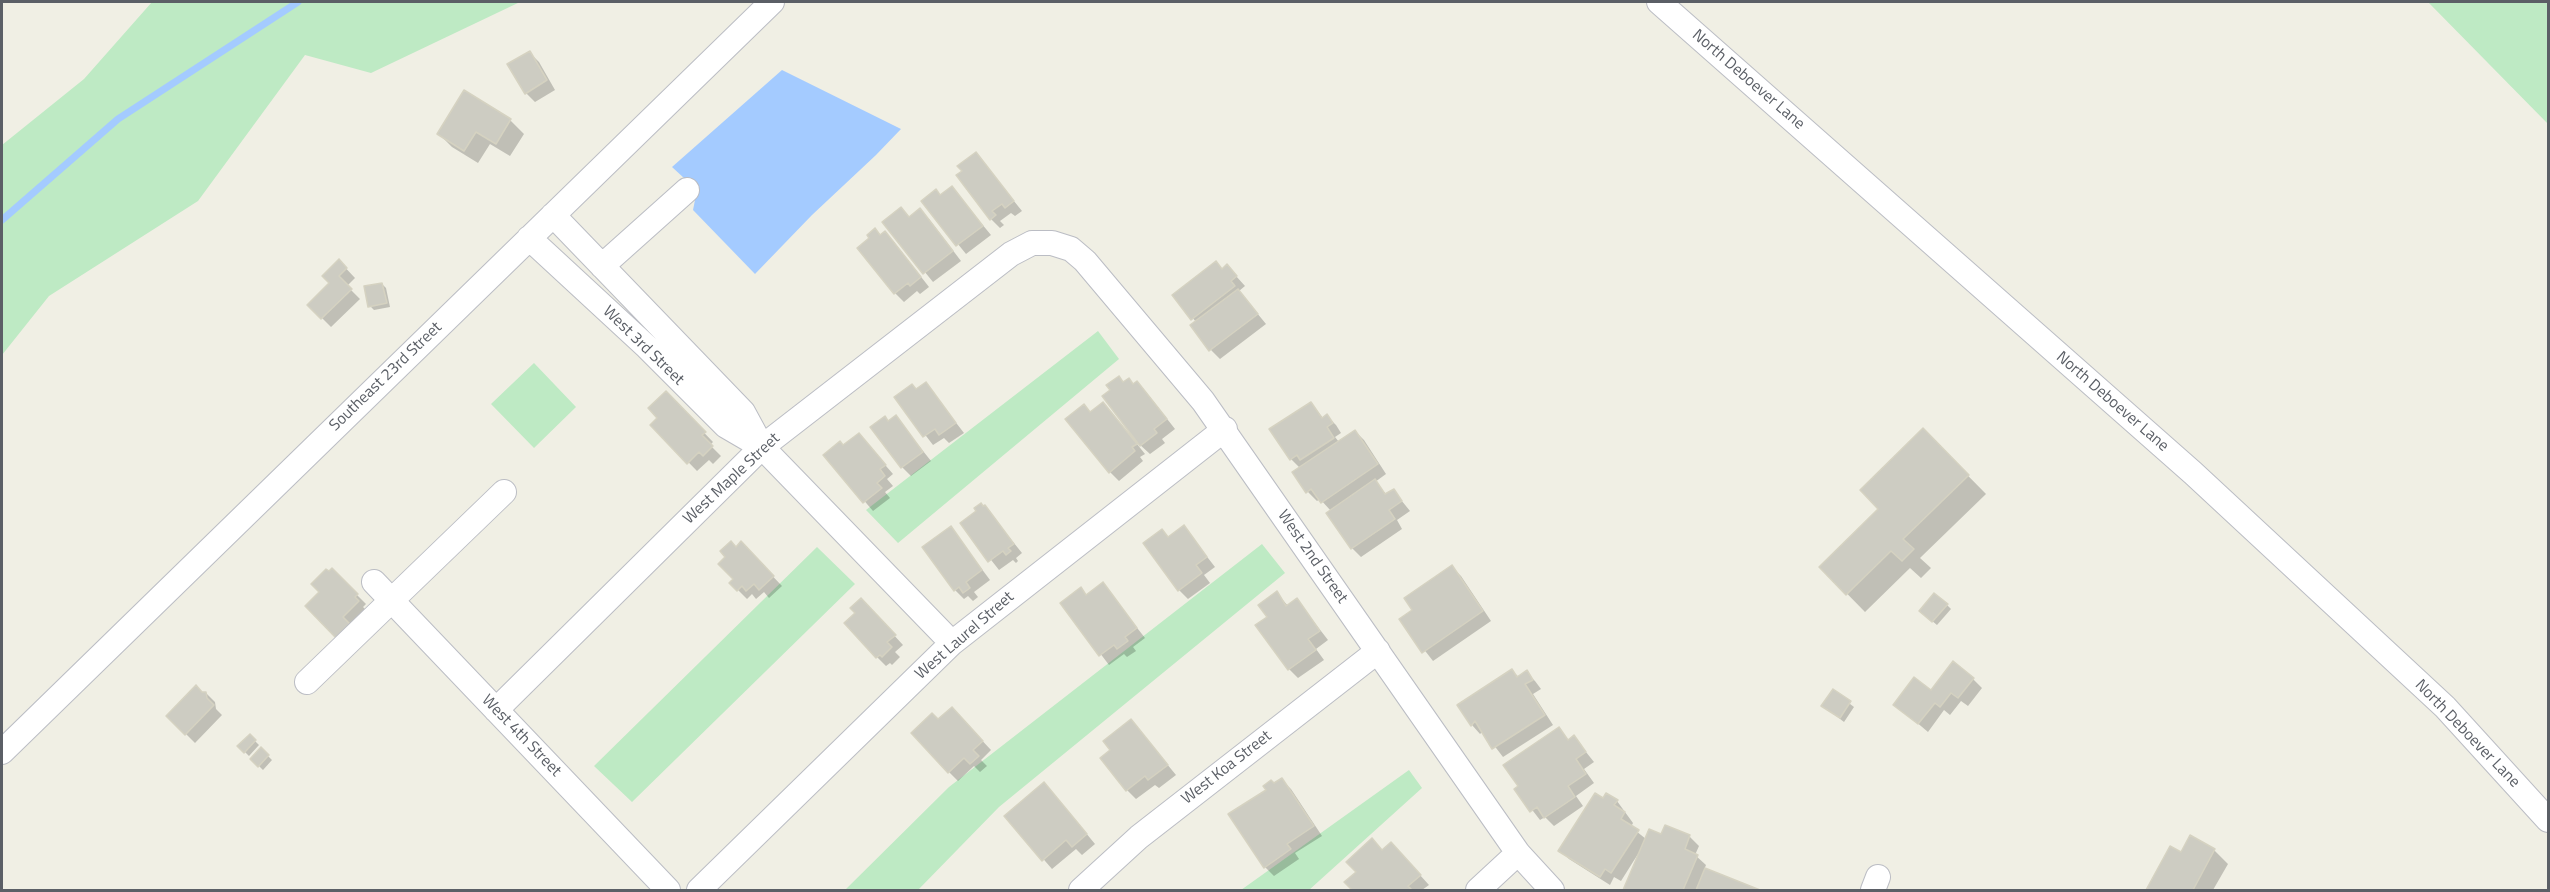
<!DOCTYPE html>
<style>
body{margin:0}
#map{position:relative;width:2550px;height:892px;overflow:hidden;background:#f0efe4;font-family:"Titillium Web",sans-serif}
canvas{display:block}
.frame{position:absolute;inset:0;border:3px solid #5b5f66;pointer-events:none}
</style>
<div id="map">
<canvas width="2550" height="892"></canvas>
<div class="frame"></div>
</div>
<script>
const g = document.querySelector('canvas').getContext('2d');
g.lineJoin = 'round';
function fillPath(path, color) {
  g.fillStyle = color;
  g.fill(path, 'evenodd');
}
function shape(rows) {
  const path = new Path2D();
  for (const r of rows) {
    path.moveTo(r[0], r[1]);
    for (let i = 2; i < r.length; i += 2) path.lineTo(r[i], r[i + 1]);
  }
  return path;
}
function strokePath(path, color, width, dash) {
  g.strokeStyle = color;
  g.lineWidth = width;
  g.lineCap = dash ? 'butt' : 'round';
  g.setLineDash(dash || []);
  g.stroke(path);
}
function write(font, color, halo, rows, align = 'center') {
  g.font = font + ' "Titillium Web",sans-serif';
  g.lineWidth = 4.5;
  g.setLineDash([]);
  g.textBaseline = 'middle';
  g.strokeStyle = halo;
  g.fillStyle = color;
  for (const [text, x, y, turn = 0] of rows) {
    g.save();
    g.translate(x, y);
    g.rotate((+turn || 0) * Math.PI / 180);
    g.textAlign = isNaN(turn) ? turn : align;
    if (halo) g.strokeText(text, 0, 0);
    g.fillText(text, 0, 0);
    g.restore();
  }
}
fillPath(shape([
 [152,2,520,2,371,73,305,55,198,201,49,296,2,355,2,145,84,79],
 [2428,2,2548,2,2548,124],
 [1098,331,1119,359,898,543,866,510],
 [534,363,576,407,534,448,491,404],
 [1262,544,1285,573,999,807,918,890,845,890,949,787],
 [817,547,855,584,632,802,594,766],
 [1409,770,1422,788,1309,890,1241,890]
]), '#beeac4');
fillPath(shape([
 [782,70,901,129,876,155,812,215,755,274,693,210,697,190,672,167]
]), '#a4cbff');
fillPath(shape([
 [530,53,539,62,555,90,535,102,526,93],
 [510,120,524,134,510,156,490,144,478,163,452,147,439,134],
 [976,154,1022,211,1015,216,1011,213,1000,221,1004,225,1000,228,991,219,964,172],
 [952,188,991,235,966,254,923,201,940,196],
 [901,209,910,218,929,219,961,261,933,282,884,222],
 [881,237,894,242,929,287,920,294,917,291,904,302,895,293],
 [339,261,355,278,347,286,360,299,331,327,309,305,331,284],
 [1227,266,1245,286,1239,291,1266,324,1220,359,1211,350,1196,322,1174,295],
 [382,284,386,288,390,307,374,310,370,306],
 [1129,380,1134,385,1137,383,1146,392,1175,429,1162,439,1165,443,1150,454,1138,443,1137,444,1145,454,1140,457,1143,461,1119,481,1110,472,1091,413,1103,404,1128,433,1131,432,1124,383],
 [926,384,964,433,949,443,944,438,933,445,896,397,916,391],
 [666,393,713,442,710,445,721,456,713,464,709,460,697,471,652,425,659,418],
 [1311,404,1324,419,1327,416,1336,425,1341,433,1335,437,1339,442,1355,431,1364,440,1386,474,1375,482,1387,495,1393,490,1410,511,1397,520,1402,529,1361,557,1352,548,1331,511,1320,499,1317,501,1308,492,1294,472,1300,468,1291,459],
 [896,417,931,461,911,476,902,467,889,422],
 [1923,430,1986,494,1920,558,1931,568,1921,578,1910,568,1865,612,1821,567,1880,509],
 [859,435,893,474,887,479,893,486,885,492,890,498,873,511,825,455,844,447],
 [985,507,1022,553,1016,558,1018,561,1016,563,1013,560,999,570,962,523],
 [1184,527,1215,567,1204,575,1210,583,1188,599,1179,590,1162,531,1169,538],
 [951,528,990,580,974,592,978,597,973,601,968,596,964,599,955,590],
 [741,543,782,586,769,598,764,592,756,599,752,594,747,599,731,583,735,579,727,557],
 [1452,567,1461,576,1491,621,1433,661,1401,620,1414,610],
 [332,570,366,604,363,607,367,611,346,646,321,592],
 [1103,584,1145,638,1133,647,1136,651,1127,657,1124,654,1109,665,1062,603,1080,589,1087,596],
 [1277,593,1288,606,1297,600,1328,640,1316,649,1324,660,1298,678,1289,669,1269,617],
 [1947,605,1951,609,1937,625,1925,615],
 [870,609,903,645,895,652,900,657,892,665,890,663,886,666,877,657],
 [1512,671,1519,677,1526,672,1535,681,1541,689,1533,694,1553,725,1503,757,1483,731,1480,734,1472,725],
 [1973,679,1982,688,1968,706,1961,701,1950,715,1944,710,1928,732,1895,704],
 [1833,691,1854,707,1844,722,1823,706],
 [202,693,206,693,215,702,216,709,222,715,195,743,168,716],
 [961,718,991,750,981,760,987,766,980,772,974,766,958,781,949,772,938,721],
 [1558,729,1569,741,1574,737,1594,762,1584,769,1594,783,1576,796,1583,806,1554,826,1545,817,1540,820,1516,789],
 [1139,730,1176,775,1159,788,1155,785,1136,799,1127,790],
 [250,736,259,745,249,756,239,746],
 [261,749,272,760,263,770,252,759],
 [1282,780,1291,789,1322,836,1295,853,1299,859,1274,876,1265,867,1274,785],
 [1053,793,1095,844,1082,855,1076,849,1052,869,1006,816],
 [1604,800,1617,801,1633,823,1631,827,1646,839,1662,836,1666,827,1690,837,1699,846,1695,855,1706,865,1704,870,1756,890,1625,890,1638,854,1621,881,1614,877,1610,885,1569,859,1560,850],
 [2170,848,2181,854,2214,850,2228,864,2213,890,2148,890],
 [1400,853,1429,885,1422,890,1354,890,1347,882]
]), '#0003');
strokePath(shape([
 [2,220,118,119,298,2]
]), '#a4cbff', 7);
const building = shape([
 [530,51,547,80,525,94,507,64,530,51],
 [464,90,511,119,496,144,476,132,464,151,437,134,464,90],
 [976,152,1014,201,1005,208,1002,204,992,211,996,215,990,220,956,175,962,171,957,166,976,152],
 [952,186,983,226,956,246,921,201,936,189,940,195,952,186],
 [901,207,909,217,920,208,953,251,923,274,882,222,901,207],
 [875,228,880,235,885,231,921,277,910,286,908,283,894,294,857,248,869,238,867,235,875,228],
 [339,259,347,268,339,276,352,289,321,319,307,305,329,283,322,276,339,259],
 [1216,261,1222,269,1227,264,1237,276,1231,281,1235,286,1191,320,1172,295,1216,261],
 [382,283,387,303,368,307,364,286,382,283],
 [1238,289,1258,314,1209,351,1190,325,1238,289],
 [1119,376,1123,382,1129,378,1133,384,1137,381,1167,419,1154,429,1157,433,1140,446,1102,396,1110,390,1106,385,1119,376],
 [926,382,956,423,939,435,935,429,923,437,894,397,912,384,916,389,926,382],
 [666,391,706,432,702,435,713,446,703,456,699,452,687,464,650,425,657,418,648,408,666,391],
 [1103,402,1137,444,1132,447,1135,451,1109,473,1065,419,1084,404,1090,412,1103,402],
 [1311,402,1322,418,1327,414,1333,423,1327,427,1334,438,1300,460,1297,455,1290,460,1269,429,1311,402],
 [896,415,923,452,901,468,870,427,885,416,888,421,896,415],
 [1923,428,1969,475,1903,539,1914,549,1902,561,1891,551,1846,595,1819,567,1878,509,1860,490,1923,428],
 [1355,430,1378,464,1321,503,1311,489,1306,493,1292,472,1355,430],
 [859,433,886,465,880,469,885,476,877,483,882,488,863,503,823,455,840,441,843,445,859,433],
 [1375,479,1385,494,1394,489,1402,501,1389,510,1395,519,1351,549,1326,513,1375,479],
 [981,503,983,506,985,505,1014,544,1008,548,1011,551,1006,555,1003,551,988,562,960,523,976,511,974,508,981,503],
 [1184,525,1207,557,1196,565,1202,573,1178,591,1143,543,1162,529,1168,537,1184,525],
 [951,526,982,570,966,582,970,588,963,593,959,587,954,591,922,547,951,526],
 [731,541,736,547,741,541,774,576,759,590,754,584,746,591,742,586,737,591,729,583,733,579,718,564,725,557,720,551,731,541],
 [1452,565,1483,611,1422,653,1399,619,1412,610,1404,598,1452,565],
 [332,568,358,594,355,597,359,601,343,617,350,624,336,638,305,606,319,592,311,584,326,569,329,571,332,568],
 [1103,582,1137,628,1125,637,1128,641,1117,649,1114,645,1099,656,1060,603,1081,587,1086,595,1103,582],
 [1277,591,1286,606,1297,598,1320,631,1308,639,1316,650,1288,670,1255,625,1267,617,1258,605,1277,591],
 [1934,593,1948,604,1932,622,1919,611,1934,593],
 [861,598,896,635,887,642,892,647,882,657,880,655,876,658,844,623,855,613,850,608,861,598],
 [1953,661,1974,678,1958,698,1951,693,1940,707,1935,703,1918,724,1893,705,1914,677,1931,690,1953,661],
 [1512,669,1517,677,1527,670,1533,680,1525,684,1545,715,1492,749,1475,721,1471,726,1457,705,1512,669],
 [196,685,202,692,206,692,207,698,214,705,185,735,166,716,196,685],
 [1833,689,1851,701,1840,718,1821,706,1833,689],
 [952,707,983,741,973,750,979,756,970,764,964,758,948,773,911,733,932,713,938,719,952,707],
 [1131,719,1168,765,1148,780,1145,776,1126,791,1100,758,1110,750,1103,741,1131,719],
 [1559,727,1568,740,1574,735,1586,752,1576,759,1586,774,1568,786,1575,797,1544,818,1537,807,1530,812,1514,789,1518,786,1503,765,1559,727],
 [250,734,256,740,244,753,237,746,250,734],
 [261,747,269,755,258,767,250,759,261,747],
 [1282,778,1314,826,1287,844,1291,849,1264,868,1228,814,1266,790,1263,786,1271,780,1274,783,1282,778],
 [1044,782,1087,834,1072,847,1066,840,1042,861,1004,816,1044,782],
 [1595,793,1603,798,1606,793,1618,800,1614,805,1625,812,1621,819,1639,830,1611,873,1605,869,1600,877,1558,851,1595,793],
 [1665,825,1690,835,1685,849,1698,855,1683,890,1623,890,1649,829,1661,834,1665,825],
 [2190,835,2215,849,2193,890,2146,890,2170,846,2181,852,2190,835],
 [1372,838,1382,850,1391,842,1421,875,1408,886,1412,890,1352,890,1344,882,1356,872,1346,862,1372,838],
 [1705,868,1760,890,1696,890,1705,868]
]);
fillPath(building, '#cdccc2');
strokePath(building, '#d5d2c1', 1.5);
const minor = shape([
 [1659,2,2193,473,2445,707,2548,820],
 [529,238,647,347,726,426,762,447,743,412,553,215],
 [602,266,687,190],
 [762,447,952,643],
 [374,582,668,890],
 [307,682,504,492],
 [496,710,762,447,1011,254,1032,243,1052,243,1071,249,1085,261,1203,401,1518,853,1552,890],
 [2,752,772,2],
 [699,890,952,643,1225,429],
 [1081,890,1139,837,1378,651],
 [1478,890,1518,853],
 [1873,890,1878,877]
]);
strokePath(minor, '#bbbdc4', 26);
strokePath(minor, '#fff', 24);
write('16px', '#5b5f66', '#fff', [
 ["North Deboever Lane",1748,80,41],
 ["West 3rd Street",643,346,44],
 ["Southeast 23rd Street",386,377,-44],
 ["North Deboever Lane",2112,402,41],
 ["West Maple Street",732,479,-43],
 ["West 2nd Street",1312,557,55],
 ["West Laurel Street",965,636,-41],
 ["North Deboever Lane",2467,734,46],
 ["West 4th Street",521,736,46],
 ["West Koa Street",1227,768,-38]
]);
</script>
